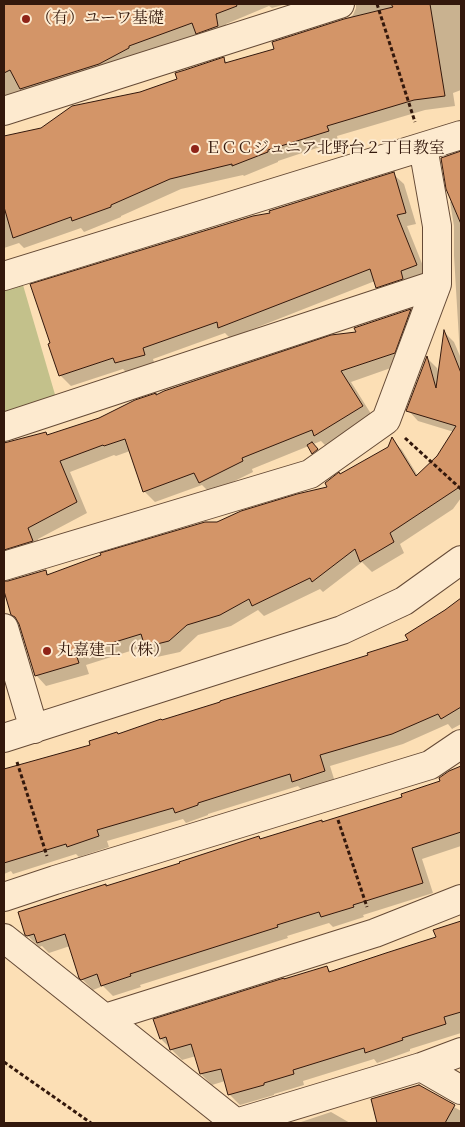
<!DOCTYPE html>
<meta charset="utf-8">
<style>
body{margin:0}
#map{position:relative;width:465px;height:1127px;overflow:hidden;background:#fcdfb5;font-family:"IM FELL French Canon",serif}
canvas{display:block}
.frame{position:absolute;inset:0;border:5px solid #33180c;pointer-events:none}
</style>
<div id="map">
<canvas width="465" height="1127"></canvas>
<div class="frame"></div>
</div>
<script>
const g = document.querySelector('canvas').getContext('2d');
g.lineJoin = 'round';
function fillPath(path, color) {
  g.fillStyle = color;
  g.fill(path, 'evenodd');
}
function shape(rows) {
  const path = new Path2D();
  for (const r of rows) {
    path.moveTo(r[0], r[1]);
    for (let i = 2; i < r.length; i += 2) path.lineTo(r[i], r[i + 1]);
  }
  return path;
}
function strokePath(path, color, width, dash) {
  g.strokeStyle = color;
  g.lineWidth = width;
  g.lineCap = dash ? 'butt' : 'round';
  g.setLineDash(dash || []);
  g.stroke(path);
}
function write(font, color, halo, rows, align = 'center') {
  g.font = font + ' "IM FELL French Canon","Noto Serif JP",serif';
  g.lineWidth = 4;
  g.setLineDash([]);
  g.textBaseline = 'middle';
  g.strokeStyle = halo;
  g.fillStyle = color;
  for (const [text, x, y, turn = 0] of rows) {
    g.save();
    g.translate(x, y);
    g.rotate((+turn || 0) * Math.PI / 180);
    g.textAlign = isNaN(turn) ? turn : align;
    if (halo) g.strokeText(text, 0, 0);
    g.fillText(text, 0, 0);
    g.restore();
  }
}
fillPath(shape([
 [23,285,56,398,4,414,4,291]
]), '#c3c18b');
fillPath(shape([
 [4,4,286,4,272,8,269,6,226,24,228,37,4,97],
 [356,4,461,4,461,90,453,93,455,106,425,110,337,136,338,141,278,161,278,162,244,176,243,175,181,189,121,216,121,217,84,232,81,228,24,248,19,243,4,248,4,137,42,129,178,80,223,59,228,63,275,49,346,20,353,15,356,8],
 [461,153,461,498,453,509,400,544,404,553,372,572,362,562,323,592,320,589,264,616,258,610,231,626,198,635,180,652,157,657,146,646,86,665,89,674,46,686,36,675,18,620,13,614,4,587,4,582,9,582,45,571,49,575,329,488,340,475,389,448,392,440,402,450,418,476,438,457,454,432,418,421,408,410,427,358,437,368,439,375,444,332,454,342,460,356,454,256,454,226,450,202,453,201,442,158],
 [393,174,404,184,416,224,407,226,427,276,387,298,377,287,375,281,230,338,225,333,153,359,155,365,127,373,123,369,71,386,60,375,272,214],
 [411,310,421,321,405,363,351,382,373,417,326,446,321,441,252,469,253,472,210,493,202,485,155,502,144,491,130,451,116,456,114,455,70,472,87,513,38,539,43,552,4,565,4,550,5,549,4,547,4,444,46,434,48,436,99,419,157,396,357,333,356,329],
 [461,599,461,724,452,729,448,724,403,744,330,766,335,782,304,792,298,786,208,814,208,815,186,823,183,819,107,841,109,847,79,857,76,854,13,874,11,871,4,874,4,768,5,768,7,770,92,746,162,721,323,671,410,640],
 [461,767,461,846,422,859,433,893,363,915,364,917,333,927,329,923,287,936,288,938,140,985,141,987,113,996,103,986,93,990,80,977,70,946,49,953,42,946,39,947,26,934,105,885,107,887,259,837,262,840,321,821,323,823,404,798,442,782,449,772],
 [461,922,461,1033,410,1049,410,1051,377,1063,374,1059,303,1081,304,1085,274,1094,274,1095,240,1105,229,1094,225,1081,212,1085,201,1074,196,1056,182,1060,161,1039,155,1020,327,967,331,972,437,938,435,930],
 [418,1086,461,1111,461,1123,378,1123,373,1100],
 [331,1112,350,1123,298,1123]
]), '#0003');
const building = shape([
 [4,4,236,4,237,6,216,14,218,26,196,34,192,23,129,46,129,48,99,64,20,89,10,70,4,73,4,4],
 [391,4,430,4,445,96,414,100,327,126,329,131,268,150,268,152,232,166,232,164,170,179,111,205,111,207,72,221,71,217,13,238,4,207,4,136,41,128,72,106,140,92,177,79,175,73,185,70,224,57,225,63,274,49,272,42,344,19,393,7,391,4],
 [461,151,461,224,446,189,441,158,461,151],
 [394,172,406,213,397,215,417,265,401,271,403,279,376,288,370,269,218,328,217,322,143,348,145,355,115,363,113,358,59,376,48,344,50,343,30,284,253,216,270,213,269,211,394,172],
 [411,309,395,353,341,371,363,406,314,436,312,430,242,458,243,461,199,483,194,473,143,492,125,439,104,446,103,445,60,461,77,502,28,528,33,541,4,550,4,443,46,432,47,435,99,418,135,400,156,393,156,395,164,391,331,335,356,332,354,328,411,309],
 [444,330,461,373,461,486,390,533,394,542,360,562,355,549,312,582,310,578,252,606,249,599,220,615,187,625,169,641,145,647,141,634,76,654,79,663,35,676,19,624,15,617,11,615,4,591,4,581,8,581,46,570,47,575,101,555,100,553,205,522,217,522,241,511,297,494,327,487,325,483,339,472,340,474,388,447,392,437,416,476,437,456,456,426,406,411,427,356,436,388,444,330],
 [312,442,318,449,312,454,307,445,312,442],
 [461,598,461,707,441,719,438,714,392,734,320,755,325,771,292,782,290,774,198,803,198,805,175,813,173,808,97,830,99,836,67,847,66,844,4,863,4,769,90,745,89,741,117,732,118,734,161,719,162,720,220,702,220,701,368,655,367,653,408,640,405,635,445,610,461,598],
 [461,766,461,832,412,848,423,883,353,905,354,907,321,917,319,912,277,925,278,927,130,974,131,976,101,986,97,974,81,980,79,978,65,934,37,943,34,934,27,936,25,935,18,912,106,884,106,886,180,863,179,862,259,836,260,839,322,820,322,822,402,797,401,794,440,781,439,778,449,771,461,766],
 [461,921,461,1012,444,1017,446,1024,402,1038,403,1040,365,1053,364,1048,293,1070,294,1074,264,1083,264,1085,228,1095,221,1069,200,1074,191,1044,170,1050,166,1037,160,1039,153,1019,284,978,284,979,327,966,329,972,386,953,436,937,433,930,461,921],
 [419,1085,455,1105,445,1123,377,1123,371,1099,419,1085]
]);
fillPath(building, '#d39568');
strokePath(building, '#33180c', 1);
const minor = shape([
 [4,111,340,4],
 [4,276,461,135],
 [4,427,437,284],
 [4,566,310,474,386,420,437,284,437,226,423,147],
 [4,628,34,729],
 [4,738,342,630,404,601,461,560],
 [4,897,55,880,430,765,461,744],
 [4,938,236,1123,421,1067,461,1052],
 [105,1018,375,933,461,899],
 [421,1067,461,1090]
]);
strokePath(minor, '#654a36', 30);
strokePath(shape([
 [377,4,415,122],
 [405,438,461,489],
 [17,762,47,856],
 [338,820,367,907],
 [4,1062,91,1123]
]), '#33180c', 3, [4, 2.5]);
strokePath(minor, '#fdeacf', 28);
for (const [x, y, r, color] of [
 [26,19,5,"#8f2418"],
 [195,149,5,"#8f2418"],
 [47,651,5,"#8f2418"]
]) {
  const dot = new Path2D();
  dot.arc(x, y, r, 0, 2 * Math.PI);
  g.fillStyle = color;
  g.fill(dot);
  strokePath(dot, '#fdeacf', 2);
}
write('16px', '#33180c', '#fdeacf', [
 ["（有）ユーワ基礎",36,19],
 ["ＥＣＣジュニア北野台２丁目教室",205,149],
 ["丸嘉建工（株）",57,651]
], 'left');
</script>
